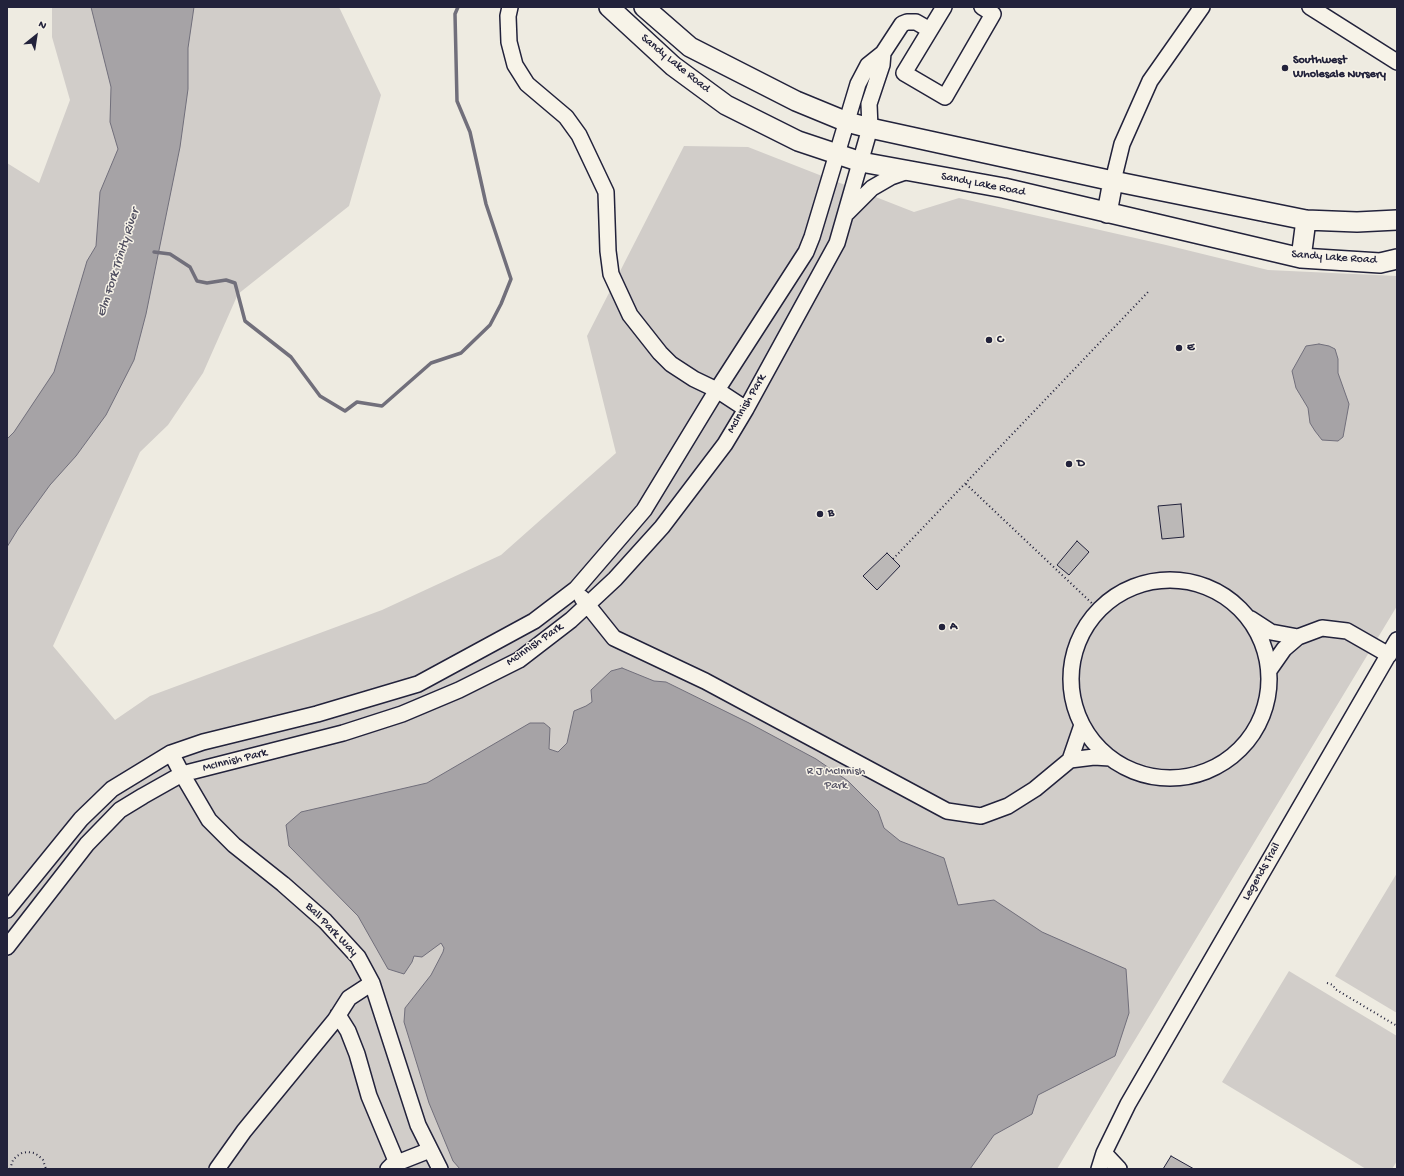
<!DOCTYPE html>
<style>
body{margin:0}
#map{position:relative;width:1404px;height:1176px;overflow:hidden;background:#eeebe1;font-family:"Gochi Hand",sans-serif}
canvas{display:block}
.frame{position:absolute;inset:0;border:8px solid #22223b;pointer-events:none}
.north{position:absolute;left:16px;top:16px;width:40px;height:40px;-webkit-text-stroke:3px #f7f3e8;paint-order:stroke;rotate:30deg;font-size:11px;font-weight:700;line-height:16px;text-align:center;color:#22223b}
.north::after{content:'';display:block;margin:auto;width:14px;height:18px;background:#22223b;clip-path:polygon(50% 0,100% 100%,50% 72%,0 100%)}
</style>
<div id="map">
<canvas width="1404" height="1176"></canvas>
<div class="frame"></div>
<div class="north">N</div>
</div>
<script>
const g = document.querySelector('canvas').getContext('2d');
g.lineJoin = 'round';
function fillPath(path, color) {
  g.fillStyle = color;
  g.fill(path, 'evenodd');
}
function shape(rows) {
  const path = new Path2D();
  for (const r of rows) {
    if (r.length === 3) {
      path.moveTo(r[0] + r[2], r[1]);
      path.arc(r[0], r[1], r[2], 0, 2 * Math.PI);
      continue;
    }
    path.moveTo(r[0], r[1]);
    for (let i = 2; i < r.length; i += 2) path.lineTo(r[i], r[i + 1]);
  }
  return path;
}
function strokePath(path, color, width, dash) {
  g.strokeStyle = color;
  g.lineWidth = width;
  g.lineCap = dash ? 'butt' : 'round';
  g.setLineDash(dash || []);
  g.stroke(path);
}
function write(font, color, halo, rows, align = 'center') {
  g.font = font + ' "Gochi Hand",sans-serif';
  g.lineWidth = 3;
  g.setLineDash([]);
  g.textBaseline = 'middle';
  g.strokeStyle = halo;
  g.fillStyle = color;
  for (const [text, x, y, turn = 0] of rows) {
    g.save();
    g.translate(x, y);
    g.rotate((+turn || 0) * Math.PI / 180);
    g.textAlign = isNaN(turn) ? turn : align;
    if (halo) g.strokeText(text, 0, 0);
    g.fillText(text, 0, 0);
    g.restore();
  }
}
fillPath(shape([
 [52,7,339,7,381,95,349,206,238,294,203,373,168,425,140,452,53,646,115,720,150,696,382,610,501,555,616,453,587,336,684,146,748,147,914,212,959,198,1166,245,1268,270,1397,276,1397,606,1057,1169,7,1169,7,163,39,183,70,100,52,37],
 [1397,873,1397,1013,1335,976],
 [1289,971,1397,1036,1397,1161,1392,1169,1366,1169,1222,1082]
]), '#d1cdc9');
const water = shape([
 [91,7,194,7,188,48,188,89,180,147,146,314,134,360,106,415,76,456,50,485,18,529,7,547,7,439,14,432,54,372,87,261,96,246,100,192,118,149,110,122,111,87,91,7],
 [1319,344,1329,346,1335,349,1338,359,1338,373,1349,404,1343,437,1338,441,1322,440,1315,431,1310,423,1308,408,1296,388,1292,371,1306,346,1319,344],
 [622,668,654,681,666,682,749,723,816,759,848,781,878,811,884,828,900,841,944,858,958,905,994,900,1042,932,1126,969,1129,1013,1115,1056,1038,1095,1032,1114,994,1135,970,1169,460,1169,453,1161,429,1103,404,1022,405,1008,431,975,443,952,444,948,441,943,422,957,414,956,412,962,404,974,388,969,358,916,289,846,286,825,301,812,427,783,530,723,544,723,550,728,549,749,558,752,567,743,574,711,586,706,592,702,591,690,611,671,622,668]
]);
fillPath(water, '#a6a3a6');
strokePath(water, '#716f7b', 1);
strokePath(shape([
 [154,252,170,254,190,267,197,281,207,283,226,280,235,283,245,321,291,357,320,396,345,411,357,402,382,406,431,363,461,353,490,325,501,304,511,279,486,204,470,132,457,101,455,14,458,7]
]), '#716f7b', 3.5);
const building = shape([
 [1181,504,1184,537,1162,539,1158,506,1181,504],
 [1077,541,1089,552,1069,575,1057,565,1077,541],
 [887,553,900,566,877,590,863,576,887,553],
 [1171,1156,1194,1169,1163,1169,1171,1156]
]);
fillPath(building, '#bbb8b7');
strokePath(building, '#22223b', 1);
const minor = shape([
 [510,7,508,16,509,42,515,65,527,84,566,117,579,135,606,192,608,251,611,274,630,315,660,353,671,364,694,379,717,390,746,409],
 [944,7,904,73,945,97,993,14,982,7],
 [1310,7,1397,62],
 [1113,181,1122,144,1150,81,1202,7],
 [847,213,872,188,891,177,908,171],
 [1170,679,99],
 [582,598,614,638,705,681,947,811,981,816,1008,806,1035,789,1070,760,1082,725],
 [1251,619,1271,632,1298,637],
 [1270,669,1284,649,1298,637,1322,628,1347,631,1389,655],
 [171,753,182,774,209,820,234,845,283,884,325,921,358,957,372,983,418,1125,440,1169],
 [1070,760,1094,757,1110,758],
 [7,910,81,819,112,789,171,753,203,742,317,714,418,684,534,621,576,589,644,510,717,390,806,252,812,237,858,84,868,65,883,53,902,24,907,22,916,22,930,30],
 [7,947,87,844,120,810,143,796,182,774,343,733,402,714,459,690,519,660,571,620,615,579,662,527,725,444,746,409,837,243,870,128,869,104,882,65,883,53],
 [338,1015,348,1031,357,1054,369,1096,397,1163],
 [217,1169,244,1131,335,1020,349,998,372,983],
 [388,1169,392,1165,430,1150],
 [1099,1169,1104,1153],
 [1119,1169,1104,1153,1128,1104,1397,640]
]);
const major = shape([
 [609,7,673,66,726,105,798,141,861,162,1004,188,1301,258,1380,263,1397,259],
 [644,7,690,47,796,101,847,122,870,128,1113,181,1306,220,1357,222,1397,220],
 [1107,213,1113,181],
 [1301,258,1306,220]
]);
strokePath(minor, '#22223b', 18);
strokePath(major, '#22223b', 22);
strokePath(shape([
 [966,484,1099,610],
 [893,559,1149,291],
 [1327,983,1333,985,1335,989,1397,1026],
 [10,1169,13,1160,17,1156,22,1153,28,1152,34,1153,39,1156,43,1160,46,1169]
]), '#22223b', 2, [1, 3]);
strokePath(minor, '#f7f3e8', 15);
strokePath(major, '#f7f3e8', 19);
for (const [x, y, r, color] of [
 [1285,68,4,"#22223b"],
 [989,340,4,"#22223b"],
 [1179,348,4,"#22223b"],
 [1069,464,4,"#22223b"],
 [820,514,4,"#22223b"],
 [942,627,4,"#22223b"]
]) {
  const dot = new Path2D();
  dot.arc(x, y, r, 0, 2 * Math.PI);
  g.fillStyle = color;
  g.fill(dot);
  strokePath(dot, '#f7f3e8', 1.5);
}
write('bold 12px', '#22223b', '#f7f3e8', [
 ["Southwest",1293,61],
 ["Wholesale Nursery",1293,75],
 ["C",997,340],
 ["E",1187,348],
 ["D",1077,464],
 ["B",828,514],
 ["A",950,627]
], 'left');
write('12px', '#22223b', '#f7f3e8', [
 ["Sandy Lake Road",675,64,39],
 ["Sandy Lake Road",983,185,11],
 ["Sandy Lake Road",1334,258,4],
 ["McInnish Park",747,404,-60],
 ["McInnish Park",535,645,-35],
 ["McInnish Park",235,761,-14],
 ["Legends Trail",1262,872,-60],
 ["Ball Park Way",331,930,46]
]);
write('12px', '#575566', '#f7f3e8', [
 ["R J McInnish",836,772],
 ["Park",836,786]
]);
write('italic 13px', '#504f60', '#f7f3e8', [
 ["Elm Fork Trinity River",119,263,-72]
]);
</script>
